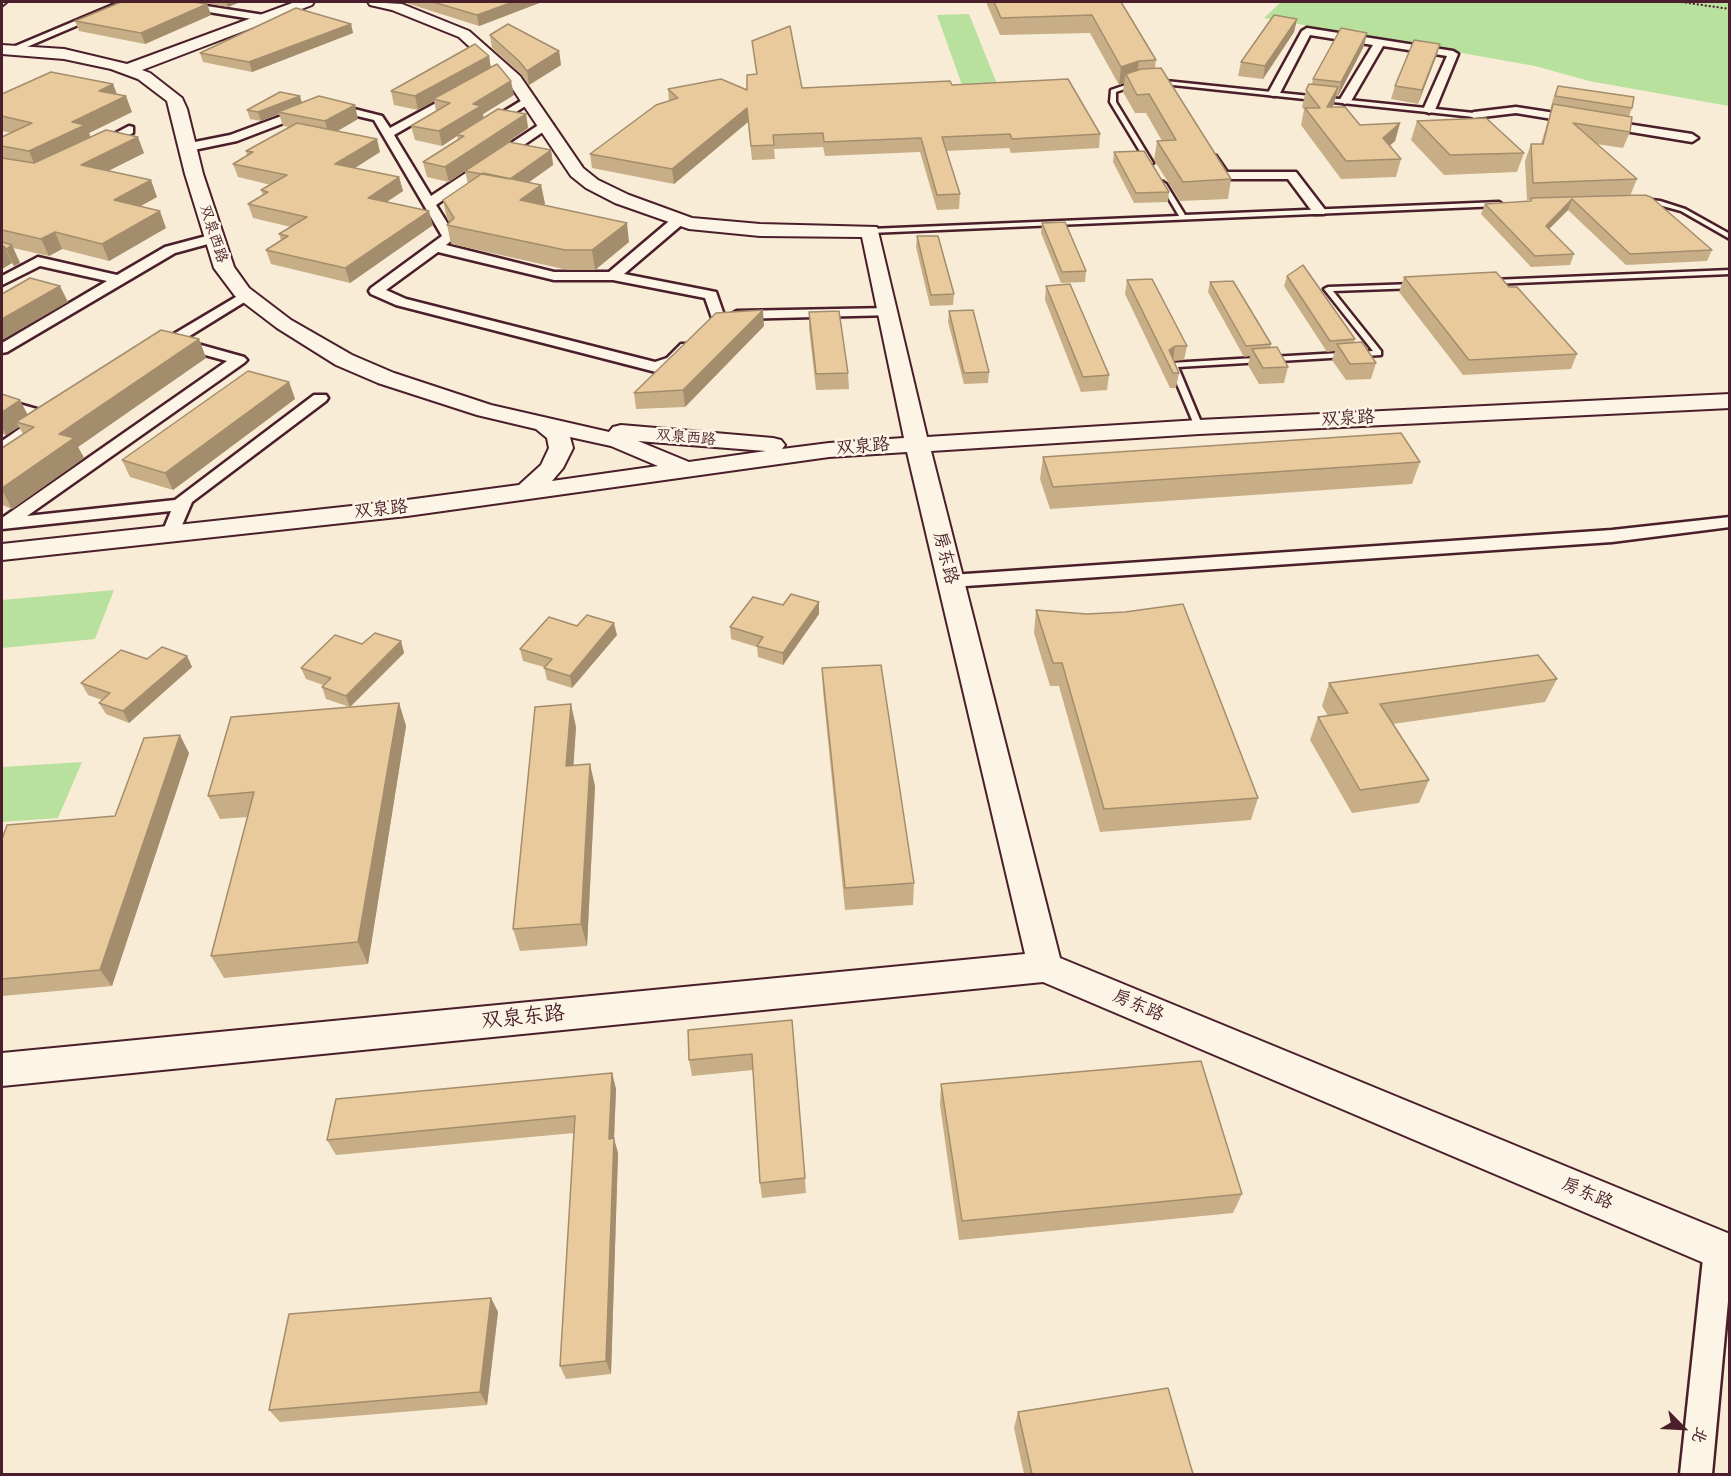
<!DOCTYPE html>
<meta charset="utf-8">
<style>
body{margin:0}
#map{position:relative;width:1731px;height:1476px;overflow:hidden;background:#f8ecd6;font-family:Itim,"LXGW WenKai TC",sans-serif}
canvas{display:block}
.frame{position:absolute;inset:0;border:3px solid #4a1f2b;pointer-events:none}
.north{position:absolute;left:1653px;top:1398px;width:60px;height:60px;-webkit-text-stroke:4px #fcf5e5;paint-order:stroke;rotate:114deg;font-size:16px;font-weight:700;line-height:24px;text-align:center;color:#4a1f2b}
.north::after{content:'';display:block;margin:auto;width:21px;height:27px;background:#4a1f2b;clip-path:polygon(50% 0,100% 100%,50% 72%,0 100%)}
</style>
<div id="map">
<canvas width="1731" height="1476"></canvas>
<div class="frame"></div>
<div class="north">北</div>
</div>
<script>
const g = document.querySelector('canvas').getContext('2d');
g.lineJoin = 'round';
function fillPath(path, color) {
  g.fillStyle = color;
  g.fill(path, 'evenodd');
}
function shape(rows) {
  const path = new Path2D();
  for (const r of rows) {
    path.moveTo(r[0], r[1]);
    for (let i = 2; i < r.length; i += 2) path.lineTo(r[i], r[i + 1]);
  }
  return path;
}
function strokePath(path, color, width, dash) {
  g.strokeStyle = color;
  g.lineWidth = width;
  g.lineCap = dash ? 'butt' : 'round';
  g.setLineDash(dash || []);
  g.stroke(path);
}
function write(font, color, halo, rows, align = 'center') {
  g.font = font + ' Itim,"LXGW WenKai TC",sans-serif';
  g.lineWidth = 5;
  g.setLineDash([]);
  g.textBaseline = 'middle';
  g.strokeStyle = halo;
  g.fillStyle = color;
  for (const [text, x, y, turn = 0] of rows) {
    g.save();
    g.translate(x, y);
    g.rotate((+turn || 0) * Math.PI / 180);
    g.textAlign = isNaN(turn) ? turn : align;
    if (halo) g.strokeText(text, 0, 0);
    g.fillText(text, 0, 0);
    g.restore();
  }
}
fillPath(shape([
 [1281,2,1729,2,1729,106,1589,81,1535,66,1264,18],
 [969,14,997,84,962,85,937,15],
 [114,590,95,639,2,648,2,600],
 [82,762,58,818,2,822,2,767]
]), '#b9e19e');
const lane = shape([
 [1156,80,1474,113,1477,115,1474,117,1154,83,1154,81,1156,80],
 [1137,81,1140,83,1139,84,1116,92,1116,102,1153,163,1150,165,1147,163,1110,102,1111,90,1137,81],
 [1163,182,1166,184,1185,215,1499,202,1502,204,1499,206,870,233,867,231,870,229,1179,216,1160,184,1163,182],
 [1643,199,1660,201,1685,209,1730,234,1730,239,1681,211,1659,205,1641,202,1640,201,1643,199],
 [1730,270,1730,274,1493,284,1489,282,1493,280,1730,270],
 [1414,284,1417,284,1417,288,1333,291,1381,351,1381,355,1178,367,1203,427,1199,429,1195,427,1169,365,1170,363,1373,351,1324,289,1328,287,1414,284]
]);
const street = shape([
 [120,2,132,2,15,52,7,52,6,50,120,2],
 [161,2,181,2,264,15,269,18,264,21,166,5,161,2],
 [1307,28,1453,51,1458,54,1435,110,1429,113,1423,110,1447,56,1383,46,1351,101,1345,104,1339,101,1373,45,1310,35,1280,93,1274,96,1270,95,1268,93,1302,31,1307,28],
 [458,91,462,92,462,96,394,135,431,196,543,122,547,121,553,125,436,205,456,237,446,245,554,272,609,272,674,217,684,217,686,220,684,223,624,274,716,292,724,315,717,319,712,318,705,298,613,280,554,280,438,252,386,290,406,299,655,362,667,358,681,344,691,344,694,347,677,364,656,372,396,305,371,294,369,291,371,288,442,236,374,120,323,108,237,141,189,151,183,147,185,144,230,135,322,101,382,116,390,128,458,91],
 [529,96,535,99,533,101,490,129,482,129,480,126,529,96],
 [1516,107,1692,134,1698,138,1692,142,1516,113,1474,118,1468,115,1474,112,1516,107],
 [129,126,133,127,133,133,101,149,93,149,91,146,129,126],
 [1212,155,1216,156,1227,172,1296,172,1326,211,1324,214,1314,214,1288,179,1219,179,1206,159,1212,155],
 [214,234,219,235,221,238,219,241,175,253,7,352,2,353,2,343,107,281,40,266,2,285,2,276,38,257,117,275,165,247,214,234],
 [246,291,251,292,253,295,251,298,183,340,244,357,247,360,244,363,27,516,175,500,314,395,326,395,328,398,326,401,192,502,177,537,165,537,162,533,171,511,2,529,2,518,227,361,165,344,162,341,246,291],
 [888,308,895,312,893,315,737,319,730,315,737,311,888,308],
 [2,399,54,414,56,417,8,452,2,453,2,441,35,418,2,409,2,399],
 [1730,517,1730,527,1612,542,951,587,944,585,942,581,944,577,951,575,1612,530,1730,517],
 [1718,1235,1728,1239,1730,1242,1730,1280,1712,1474,1680,1474,1704,1249,1708,1239,1718,1235]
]);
const secondary = shape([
 [295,2,314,2,312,5,142,70,150,73,182,98,187,109,203,174,234,267,249,288,291,320,352,355,394,373,491,405,609,432,613,427,621,425,773,438,781,440,785,445,782,449,829,443,904,438,862,237,760,236,689,229,615,203,586,188,571,176,508,82,459,37,392,10,370,5,368,2,402,4,469,31,520,76,583,168,598,180,629,195,692,218,760,224,877,227,927,437,1199,420,1730,394,1730,408,1199,434,931,451,1060,958,1730,1234,1730,1274,1043,982,2,1086,2,1053,1025,954,907,452,829,457,407,516,2,560,2,544,407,500,519,485,541,465,549,448,547,438,536,429,477,415,378,383,336,365,277,328,235,296,214,268,185,174,167,101,138,79,111,69,64,59,2,54,2,45,64,49,127,64,295,2],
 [570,437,611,446,658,466,552,481,563,468,573,448,570,437],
 [638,441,766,451,689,462,638,441]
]);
strokePath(lane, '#4a1f2b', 5);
strokePath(street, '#4a1f2b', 5);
strokePath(secondary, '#4a1f2b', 4);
strokePath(shape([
 [1681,2,1730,9]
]), '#4a1f2b', 2, [2, 2]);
fillPath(lane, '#fcf5e5');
fillPath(street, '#fcf5e5');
fillPath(secondary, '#fcf5e5');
strokePath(shape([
 [2,7,8,2]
]), '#4a1f2b', 2);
fillPath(shape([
 [121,2,240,2,228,7,204,3,207,4,211,15,145,44,79,31,75,21],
 [397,2,542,2,479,26,403,2],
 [986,2,1121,2,1156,60,1155,68,1231,179,1228,199,1180,201,1154,160,1157,141,1162,141,1146,113,1135,113,1123,92,1124,83,1119,85,1090,33,1000,35],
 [1297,19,1294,32,1263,79,1238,76,1241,62],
 [351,24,353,33,252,72,203,62,200,53],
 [490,35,559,51,561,65,529,85,521,74,492,48],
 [752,41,802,88,952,85,1100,134,1099,148,1011,153,1009,148,946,151,960,194,959,209,937,210,920,152,825,156,823,147,774,149,775,159,752,160,748,122,674,184,592,168,590,154,669,101,668,89,747,90,756,74],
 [1440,44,1436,57,1418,104,1391,99,1395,86],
 [1364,46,1338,96,1336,96,1332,107,1360,125,1400,123,1395,141,1390,145,1401,159,1396,177,1341,179,1301,125,1304,110,1302,107,1306,90,1312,84,1313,79],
 [489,56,491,68,514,95,483,114,483,118,526,114,528,128,449,182,427,177,423,162,458,140,457,136,442,146,415,140,411,126,436,111,434,101,418,110,394,105,391,91],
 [113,84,117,94,132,112,89,133,90,137,144,153,108,171,157,197,140,206,166,228,109,261,62,249,49,256,13,248,20,263,14,266,12,263,2,269,2,137,11,133,2,131,2,94],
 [1558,86,1632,108,1629,116,1630,132,1623,148,1597,144,1637,179,1630,196,1712,250,1707,261,1626,265,1568,210,1549,229,1574,254,1570,265,1531,267,1481,214,1485,204,1530,201,1530,200,1527,200,1525,161,1531,144,1541,144,1551,110,1550,110,1553,99],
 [302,103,358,119,337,131,380,152,355,168,399,177,403,191,387,202,433,225,350,283,271,264,266,250,281,240,279,234,291,227,253,218,248,204,263,195,261,190,271,185,238,177,233,164,247,156,246,151,289,127,283,126,279,114,261,121,250,119,247,110],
 [1417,121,1524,153,1517,172,1444,175,1411,140],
 [551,150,553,165,528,183,541,185,545,204,543,205,629,242,595,270,568,270,451,244,447,225,449,222,447,219,443,200,468,184,465,171],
 [1114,152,1169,192,1168,202,1134,203,1113,162],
 [1042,223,1086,271,1085,282,1061,283,1041,233],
 [917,236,954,294,953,305,930,306,916,247],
 [1287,276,1355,339,1354,343,1376,363,1371,379,1346,380,1332,360,1335,351,1327,352,1284,286],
 [1404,277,1509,287,1577,354,1571,369,1463,375,1399,292],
 [1127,280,1187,346,1184,360,1174,361,1179,373,1176,388,1170,388,1125,294],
 [1210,282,1271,344,1270,348,1288,367,1284,383,1259,384,1248,365,1250,356,1244,357,1208,292],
 [1046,286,1109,375,1107,390,1081,392,1045,300],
 [949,311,989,372,988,383,964,384,948,322],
 [809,312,848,373,849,389,816,390,809,328],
 [764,326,685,407,636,409,634,393],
 [199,339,206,358,78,447,84,458,12,509,2,505,2,448,23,434,19,427,6,435,2,434,2,394,27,415],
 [289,382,295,399,173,490,130,477,122,460],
 [1043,457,1420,462,1412,484,1050,509,1040,479],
 [819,602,819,614,783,665,758,657,757,647,731,639,730,627,783,605],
 [1036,610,1258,798,1251,820,1100,832,1059,686,1050,686,1034,633],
 [577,626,617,635,572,688,547,680,544,667,523,661,520,649],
 [401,641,404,653,350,707,326,699,322,687,323,685,306,679,301,668,362,644],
 [187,656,192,667,129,723,106,714,99,703,102,700,88,695,81,683],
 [822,668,914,883,913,905,845,910,823,691],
 [1557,679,1545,702,1393,724,1429,780,1419,803,1352,813,1310,740,1318,717,1328,716,1322,706,1329,683],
 [399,703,406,726,368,964,224,978,211,956,248,817,220,819,208,796],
 [576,727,573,765,595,786,587,946,520,951,513,929],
 [189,753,112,986,2,996,2,839,115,816],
 [792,1020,806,1193,762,1198,760,1183,753,1070,692,1076,689,1060],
 [612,1073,616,1089,614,1139,618,1153,611,1374,566,1379,560,1366,574,1133,336,1155,327,1140],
 [941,1084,1242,1194,1233,1213,959,1240,940,1105],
 [491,1298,498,1312,487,1405,280,1422,269,1410],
 [1018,1412,1193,1474,1024,1474,1014,1428]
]), '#c8ae86');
fillPath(shape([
 [226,2,240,2,228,7],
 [513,2,542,2,479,26,477,15],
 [207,4,211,15,145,44,141,33],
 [1297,19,1294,32,1263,79,1265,66],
 [351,24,353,33,252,72,249,62],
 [1367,33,1364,46,1338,96,1341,82],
 [1440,44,1436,57,1418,104,1422,90],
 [559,51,561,65,529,85,527,71],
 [489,56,491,70,433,99,434,101,418,110,415,96],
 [1139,61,1136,79,1126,74,1124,83,1119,85,1121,67],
 [511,81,514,95,483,114,484,120,456,135,457,136,442,146,439,131,473,104],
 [113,84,119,100,126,96,132,112,89,133,92,141,36,168,29,151,72,122,99,91],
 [1338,87,1334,104,1323,125,1327,107],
 [300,96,303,106,278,112,279,114,261,121,258,112],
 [355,105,358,119,329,136,325,121],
 [747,108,748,122,674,184,672,169],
 [526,114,528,128,449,182,445,167],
 [1400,123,1395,141,1378,156,1383,138],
 [138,137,144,153,88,181,81,165],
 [377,139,380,152,339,178,335,164],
 [551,150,553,165,511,195,508,180],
 [399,177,403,191,371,212,368,198],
 [151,180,157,197,121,217,114,200],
 [541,185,545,204,524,219,520,200],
 [1572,199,1568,210,1542,236,1546,226],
 [160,211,166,228,109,261,102,244],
 [429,211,433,225,350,283,345,268],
 [627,223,629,242,595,270,592,250],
 [55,232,62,249,49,256,41,239],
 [12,245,20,263,14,266,6,249],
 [4,246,12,263,2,269,2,247],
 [60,286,68,302,2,340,2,319],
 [763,310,764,326,685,407,683,390],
 [199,339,206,358,78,447,84,458,12,509,2,490,2,488,59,434],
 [1175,346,1173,361,1169,350],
 [289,382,295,399,173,490,165,473],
 [20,400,30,419,16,422,19,427,6,435,2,427,2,412],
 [819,602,819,614,783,665,783,653],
 [614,623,617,635,572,688,570,676],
 [401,641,404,653,350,707,346,696],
 [187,656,192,667,129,723,123,711],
 [399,703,406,726,368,964,358,942],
 [571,704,576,727,572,788,566,766],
 [180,735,189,753,112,986,100,970],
 [590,764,595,786,587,946,581,924],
 [612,1073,616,1089,614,1139,618,1153,611,1374,606,1361,609,1139],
 [491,1298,498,1312,487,1405,480,1392]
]), '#a38d6d');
const building = shape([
 [121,2,193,2,207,4,141,33,75,21,121,2],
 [433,2,513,2,477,15,433,2],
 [994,2,1121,2,1156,60,1139,61,1121,67,1092,15,1001,18,994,2],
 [296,8,351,24,249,62,200,53,296,8],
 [1274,15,1297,19,1265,66,1241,62,1274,15],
 [508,24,559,51,527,71,519,61,490,35,508,24],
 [790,26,802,88,950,81,952,85,1068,79,1100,134,1012,139,1010,134,942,137,960,194,937,195,921,138,824,142,823,133,773,135,774,145,751,146,747,108,672,169,590,154,656,105,678,98,668,89,721,79,747,90,747,75,757,74,752,41,790,26],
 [1341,28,1367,33,1341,82,1313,79,1341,28],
 [1414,40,1440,44,1422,90,1395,86,1414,40],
 [475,44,489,56,415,96,391,91,475,44],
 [497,64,511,81,473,104,481,106,439,131,411,126,450,103,433,99,497,64],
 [1161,68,1231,179,1183,182,1157,141,1176,140,1149,94,1137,95,1126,74,1141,69,1161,68],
 [51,72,113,84,99,91,126,96,72,122,85,125,29,151,2,146,2,137,32,123,2,116,2,94,51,72],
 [1309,84,1338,87,1327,107,1345,107,1360,125,1400,123,1383,138,1401,159,1346,161,1305,108,1320,108,1306,90,1309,84],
 [1558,86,1634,97,1632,108,1555,96,1558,86],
 [280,92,300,96,258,112,247,110,280,92],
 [319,96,355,105,325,121,278,112,319,96],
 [1553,104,1632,117,1630,132,1573,123,1637,179,1533,183,1531,144,1543,144,1553,104],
 [498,109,526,114,445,167,423,162,464,136,456,135,498,109],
 [1486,118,1524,153,1450,155,1417,121,1486,118],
 [297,123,377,139,335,164,399,177,368,198,429,211,345,268,266,250,288,236,279,234,307,217,248,204,268,192,261,190,287,175,233,164,253,152,246,151,297,123],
 [106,130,138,137,81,165,151,180,114,200,160,211,102,244,55,232,41,239,2,230,2,158,34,163,106,130],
 [509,142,551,150,510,179,465,171,509,142],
 [1144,151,1169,192,1136,193,1114,152,1144,151],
 [483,173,541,185,520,200,627,223,592,250,565,250,447,225,454,218,443,200,483,173],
 [1645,195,1651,197,1712,250,1630,254,1572,199,1546,226,1574,254,1535,256,1485,204,1531,201,1531,198,1645,195],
 [1065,222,1086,271,1062,272,1042,223,1065,222],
 [917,236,938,236,954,294,931,295,917,236],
 [2,242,12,245,6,249,4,246,2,247,2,242],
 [1303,265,1355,339,1330,341,1287,276,1303,265],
 [1496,272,1509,287,1517,287,1577,354,1469,360,1404,277,1496,272],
 [30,278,60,286,2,319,2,294,30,278],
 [1152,279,1187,346,1175,346,1169,350,1179,373,1173,373,1127,280,1152,279],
 [1233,281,1271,344,1246,346,1210,282,1233,281],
 [1070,284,1109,375,1083,377,1046,286,1070,284],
 [763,310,683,390,634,393,716,313,763,310],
 [973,310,989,372,964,373,949,311,973,310],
 [839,311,848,373,816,374,809,312,839,311],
 [161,330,199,339,59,434,74,438,2,488,2,448,34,427,16,422,161,330],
 [1362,342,1376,363,1350,364,1337,344,1362,342],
 [1277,347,1288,367,1263,368,1252,349,1277,347],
 [248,371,289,382,165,473,122,460,248,371],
 [2,394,20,400,2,412,2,394],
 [1401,433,1420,462,1053,487,1043,457,1401,433],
 [791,594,819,602,783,653,757,646,763,637,730,627,753,597,783,605,791,594],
 [1183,604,1258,798,1104,809,1062,663,1053,663,1036,610,1087,614,1125,612,1183,604],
 [587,615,614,623,570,676,544,668,552,659,520,649,549,617,577,626,587,615],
 [375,633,401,641,346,696,322,687,331,678,301,668,335,635,362,644,375,633],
 [162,647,187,656,123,711,99,703,110,693,81,683,121,650,147,659,162,647],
 [1538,655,1557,679,1380,704,1429,780,1360,790,1318,717,1348,713,1329,683,1538,655],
 [881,665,914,883,845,888,822,668,881,665],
 [399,703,358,942,211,956,254,792,208,796,231,717,399,703],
 [571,704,566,766,590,764,581,924,513,929,535,707,571,704],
 [180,735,100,970,2,979,2,839,7,825,115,816,144,738,180,735],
 [792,1020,805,1178,760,1183,752,1054,689,1060,688,1030,792,1020],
 [1201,1061,1242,1194,962,1221,941,1084,1201,1061],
 [612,1073,609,1139,614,1138,606,1361,560,1366,575,1116,327,1140,336,1099,612,1073],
 [491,1298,480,1392,269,1410,289,1314,491,1298],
 [1168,1388,1193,1474,1032,1474,1018,1412,1168,1388]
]);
fillPath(building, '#e9ca9c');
strokePath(building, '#a38d6d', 1.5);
write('15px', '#4a1f2b', '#fcf5e5', [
 ["双泉西路",213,234,72],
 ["双泉西路",686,438,5]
]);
write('18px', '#4a1f2b', '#fcf5e5', [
 ["双泉路",1348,419,-3],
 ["双泉路",863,447,-5],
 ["双泉路",381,510,-6],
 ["房东路",945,558,76],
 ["房东路",1138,1006,23],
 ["房东路",1587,1194,23]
]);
write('21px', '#4a1f2b', '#fcf5e5', [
 ["双泉东路",523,1018,-6]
]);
</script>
